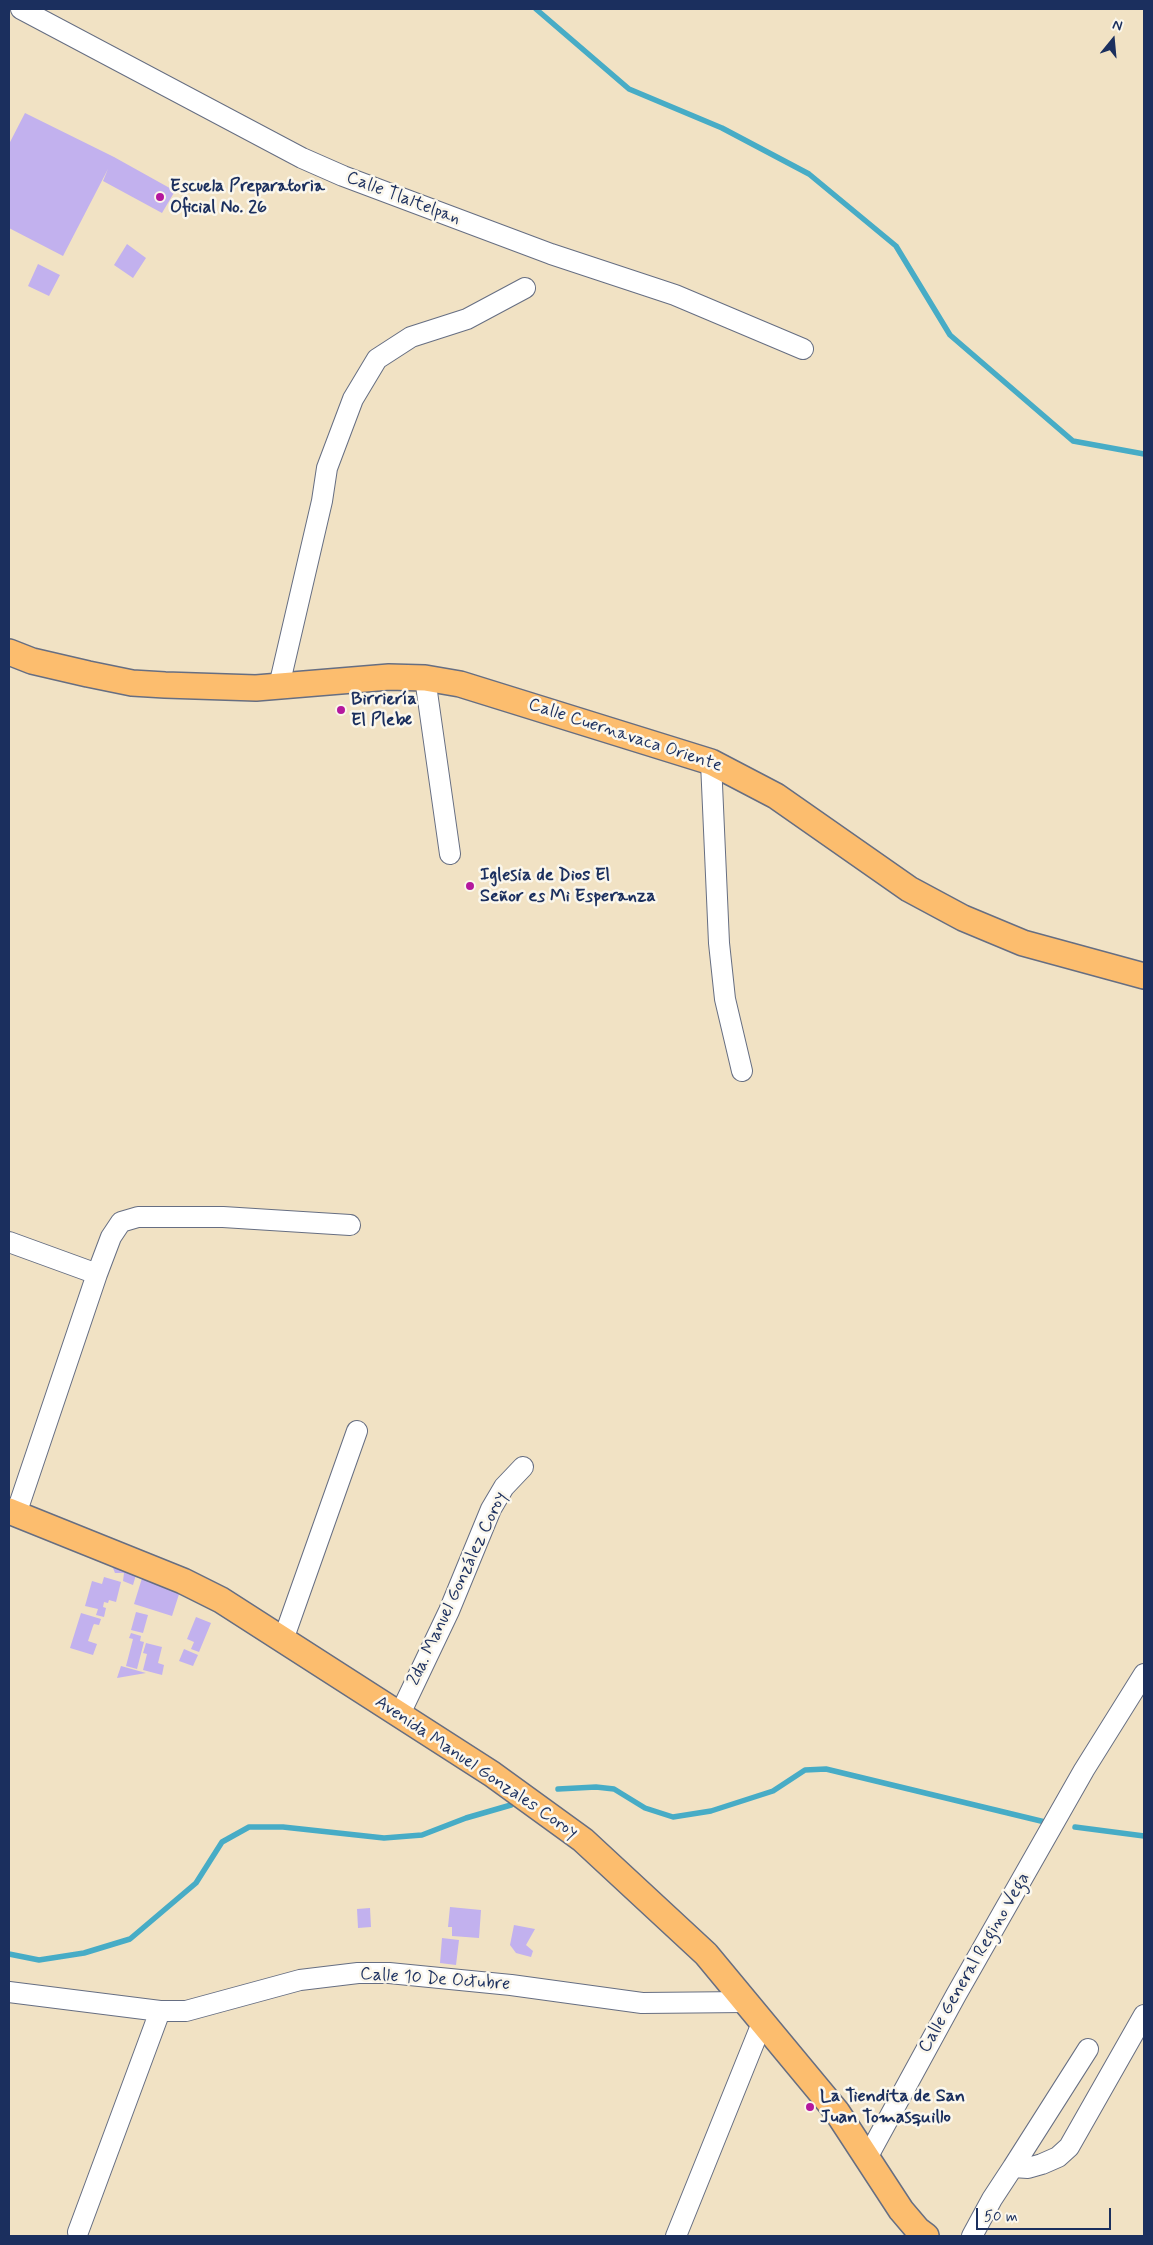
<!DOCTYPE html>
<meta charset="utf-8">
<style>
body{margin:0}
#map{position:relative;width:1153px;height:2245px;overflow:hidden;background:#f1e2c4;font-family:Mynerve,sans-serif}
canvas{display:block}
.frame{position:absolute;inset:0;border:10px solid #1b2f5e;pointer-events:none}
.north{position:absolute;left:1088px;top:15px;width:50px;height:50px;-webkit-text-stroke:4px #fbf7ec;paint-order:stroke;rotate:17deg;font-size:14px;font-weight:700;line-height:20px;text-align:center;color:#1b2f5e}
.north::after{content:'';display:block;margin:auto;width:18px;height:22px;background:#1b2f5e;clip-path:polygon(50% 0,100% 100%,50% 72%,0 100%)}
.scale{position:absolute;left:976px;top:2208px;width:135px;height:22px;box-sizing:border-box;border:2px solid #1b2f5e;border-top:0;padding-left:6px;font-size:15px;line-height:18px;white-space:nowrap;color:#1b2f5e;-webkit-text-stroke:4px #fbf7ec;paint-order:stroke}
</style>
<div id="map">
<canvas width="1153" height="2245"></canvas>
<div class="frame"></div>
<div class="north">N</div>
<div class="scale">50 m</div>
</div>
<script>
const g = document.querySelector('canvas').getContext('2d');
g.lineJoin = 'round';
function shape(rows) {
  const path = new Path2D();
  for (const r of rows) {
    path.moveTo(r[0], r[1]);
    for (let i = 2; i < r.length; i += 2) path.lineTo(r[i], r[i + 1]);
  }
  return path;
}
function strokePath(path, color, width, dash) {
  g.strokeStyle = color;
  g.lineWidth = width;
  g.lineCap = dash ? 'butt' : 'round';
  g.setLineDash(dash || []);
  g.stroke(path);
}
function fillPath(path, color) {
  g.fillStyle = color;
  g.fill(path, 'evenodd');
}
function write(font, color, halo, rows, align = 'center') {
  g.font = font + ' Mynerve,sans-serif';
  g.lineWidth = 5;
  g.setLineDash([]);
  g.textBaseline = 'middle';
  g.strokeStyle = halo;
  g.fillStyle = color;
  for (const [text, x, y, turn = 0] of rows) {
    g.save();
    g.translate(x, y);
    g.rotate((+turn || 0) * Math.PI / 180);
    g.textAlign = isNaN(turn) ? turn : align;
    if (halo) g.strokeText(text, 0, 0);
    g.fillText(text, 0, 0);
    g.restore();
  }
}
strokePath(shape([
 [536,9,629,89,722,128,809,174,896,246,950,335,1073,441,1144,454],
 [558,1789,596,1787,614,1789,645,1808,673,1817,711,1811,773,1791,805,1770,826,1769,1045,1822],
 [1075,1827,1144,1836],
 [9,1954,39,1960,84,1953,130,1939,196,1883,222,1842,249,1827,283,1827,384,1838,422,1835,466,1818,511,1805]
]), '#47acc6', 5.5);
fillPath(shape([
 [25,113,114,157,175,191,162,213,103,181,108,169,63,256,9,228,9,144],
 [127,244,146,258,133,278,114,265],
 [38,264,60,275,49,296,28,286],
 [111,1563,138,1568,133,1585,123,1581,124,1573,115,1573],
 [143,1575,181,1588,172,1616,134,1604],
 [104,1577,121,1582,116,1602,109,1600,108,1603,104,1602,103,1607,106,1608,104,1617,96,1615,98,1609,85,1606,92,1581,102,1584],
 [136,1612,148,1615,143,1633,131,1630],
 [81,1613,101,1619,99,1625,94,1624,93,1626,88,1641,97,1644,93,1655,70,1648],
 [196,1617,211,1623,199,1652,191,1649,194,1642,187,1639],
 [131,1633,141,1636,140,1641,144,1642,137,1669,126,1666,133,1639,129,1638],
 [146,1643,162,1647,158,1663,164,1665,162,1675,143,1670,147,1654,143,1653],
 [184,1649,198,1655,193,1666,179,1661],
 [121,1666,146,1673,117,1678],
 [450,1907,481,1910,479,1938,452,1936,452,1927,448,1927],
 [370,1908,371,1927,358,1928,357,1909],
 [514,1925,535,1929,526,1945,533,1951,531,1957,516,1953,510,1945],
 [442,1938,459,1940,456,1965,440,1963]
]), '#c2b1ee');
const minor = shape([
 [21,9,302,158,343,176,551,254,675,295,803,349],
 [425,678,450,854],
 [279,686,322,501,327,468,353,399,377,359,411,337,467,319,525,288],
 [711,762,719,943,725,999,742,1071],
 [9,1242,97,1274],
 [16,1514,97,1274,111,1237,121,1222,138,1217,223,1217,350,1225],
 [283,1640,357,1431],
 [399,1716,449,1611,491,1509,504,1487,523,1467],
 [9,1992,160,2011,186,2011,300,1980,358,1973,389,1973,511,1985,642,2003,746,2002],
 [867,2158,956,1995,1084,1770,1144,1674],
 [1013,2167,1088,2049],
 [78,2232,160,2011],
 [676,2236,762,2023],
 [972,2236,992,2199,1013,2167,1028,2168,1042,2164,1058,2157,1069,2147,1144,2015]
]);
const major = shape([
 [9,652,32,661,88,674,132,683,165,685,256,688,389,677,425,678,460,684,711,762,776,796,909,889,963,918,1023,943,1144,976],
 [9,1511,183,1581,221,1600,492,1774,583,1840,706,1954,837,2112,901,2210,918,2230,926,2236]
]);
strokePath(minor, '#666e82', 22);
strokePath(major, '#666e82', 28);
strokePath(minor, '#fff', 20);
strokePath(major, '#fcbd6e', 25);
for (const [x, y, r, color] of [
 [160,197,5,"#b5179e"],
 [341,710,5,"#b5179e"],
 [470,886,5,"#b5179e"],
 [810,2107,5,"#b5179e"]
]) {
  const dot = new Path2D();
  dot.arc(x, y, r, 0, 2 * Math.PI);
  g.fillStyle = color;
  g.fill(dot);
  strokePath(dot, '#fbf7ec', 2);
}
write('bold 18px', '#1b2f5e', '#fbf7ec', [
 ["Escuela Preparatoria",170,187],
 ["Oficial No. 26",170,208],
 ["Birriería",351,700],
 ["El Plebe",351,721],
 ["Iglesia de Dios El",480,876],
 ["Señor es Mi Esperanza",480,897],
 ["La Tiendita de San",820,2097],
 ["Juan Tomasquillo",820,2118]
], 'left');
write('18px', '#1b2f5e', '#fbf7ec', [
 ["Calle Tlaltelpan",403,199,21],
 ["Calle Cuernavaca Oriente",625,736,18],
 ["2da. Manuel González Coroy",458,1589,-65],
 ["Avenida Manuel Gonzales Coroy",476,1768,34],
 ["Calle General Regino Vega",975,1963,-60],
 ["Calle 10 De Octubre",435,1980,4]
]);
</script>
